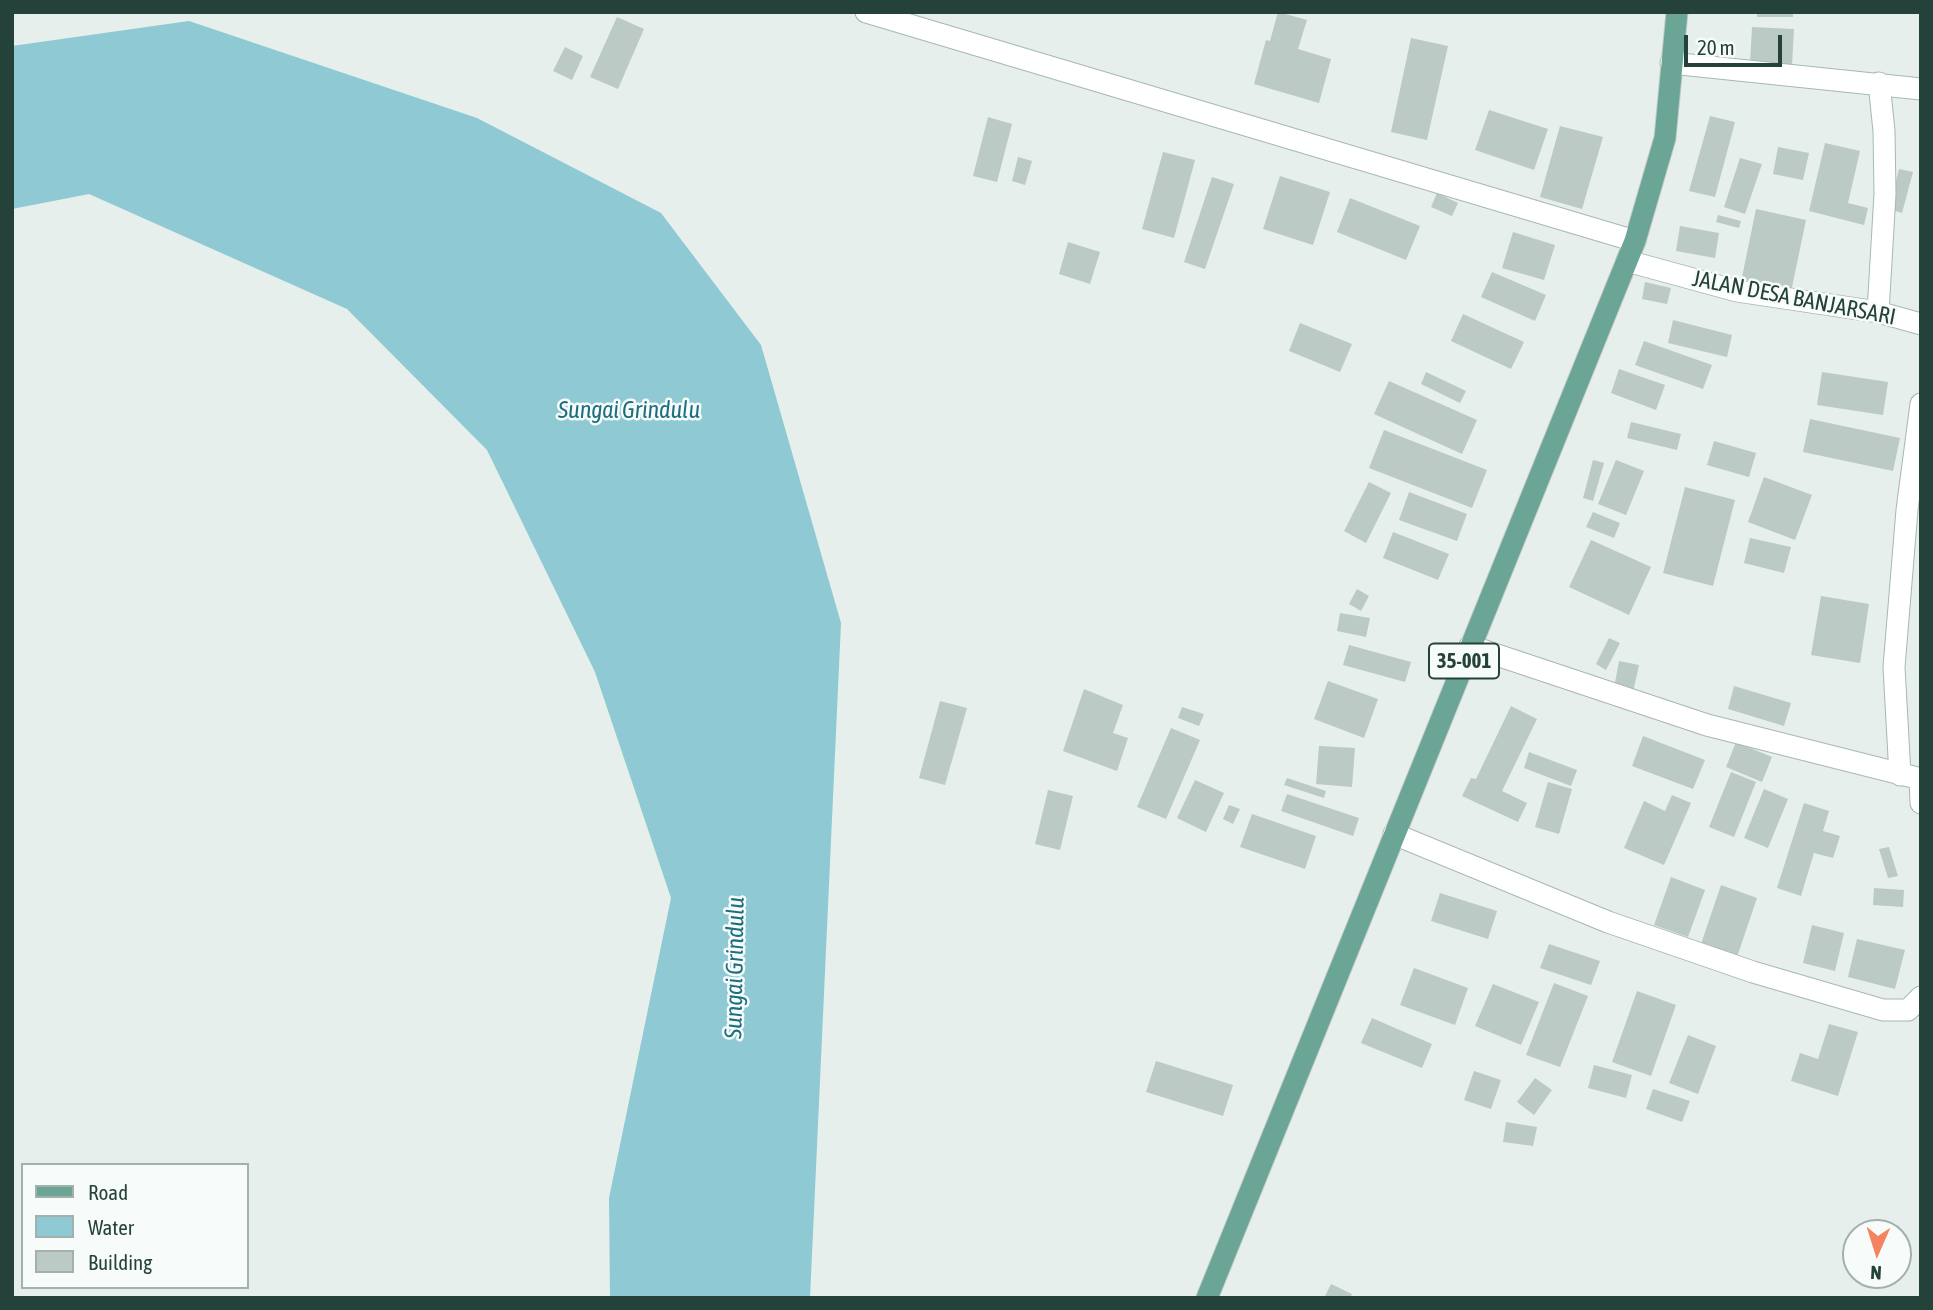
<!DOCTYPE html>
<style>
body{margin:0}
#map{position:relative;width:1933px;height:1310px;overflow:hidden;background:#e6efeb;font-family:"Asap Condensed",sans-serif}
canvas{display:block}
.frame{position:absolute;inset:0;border:14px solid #24423a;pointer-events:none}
.legend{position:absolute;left:21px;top:1163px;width:228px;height:126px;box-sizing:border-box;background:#f7fbf9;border:2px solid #a3b1ad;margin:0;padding:9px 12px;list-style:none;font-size:21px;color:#24423a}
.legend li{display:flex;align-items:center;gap:14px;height:35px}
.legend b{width:35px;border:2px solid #a3b1ad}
.north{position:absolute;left:1842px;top:1219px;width:70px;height:70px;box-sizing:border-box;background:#f7fbf9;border:2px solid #a3b1ad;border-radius:50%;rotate:183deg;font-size:19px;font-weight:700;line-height:28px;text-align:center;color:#24423a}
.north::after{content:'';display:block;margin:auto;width:24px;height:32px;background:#f4845f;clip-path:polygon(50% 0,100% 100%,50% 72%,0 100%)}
.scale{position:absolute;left:1684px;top:35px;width:98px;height:32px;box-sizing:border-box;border:4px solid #24423a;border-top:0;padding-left:9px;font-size:21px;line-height:24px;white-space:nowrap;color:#24423a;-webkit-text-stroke:5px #f7fbf9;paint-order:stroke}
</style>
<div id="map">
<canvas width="1933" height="1310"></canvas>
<div class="frame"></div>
<ul class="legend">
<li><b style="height:9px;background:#6aa596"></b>Road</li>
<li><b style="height:19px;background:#8ec9d4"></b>Water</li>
<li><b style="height:19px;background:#bbcac4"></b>Building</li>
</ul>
<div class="north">N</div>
<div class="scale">20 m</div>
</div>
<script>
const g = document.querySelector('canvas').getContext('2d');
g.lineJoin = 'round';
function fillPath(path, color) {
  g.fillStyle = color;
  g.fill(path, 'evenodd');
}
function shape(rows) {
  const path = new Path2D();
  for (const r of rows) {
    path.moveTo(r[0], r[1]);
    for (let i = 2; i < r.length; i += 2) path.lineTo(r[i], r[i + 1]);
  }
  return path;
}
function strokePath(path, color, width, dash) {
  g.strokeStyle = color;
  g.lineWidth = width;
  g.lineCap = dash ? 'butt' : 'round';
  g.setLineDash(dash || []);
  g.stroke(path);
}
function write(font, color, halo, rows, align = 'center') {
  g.font = font + ' "Asap Condensed",sans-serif';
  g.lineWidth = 5;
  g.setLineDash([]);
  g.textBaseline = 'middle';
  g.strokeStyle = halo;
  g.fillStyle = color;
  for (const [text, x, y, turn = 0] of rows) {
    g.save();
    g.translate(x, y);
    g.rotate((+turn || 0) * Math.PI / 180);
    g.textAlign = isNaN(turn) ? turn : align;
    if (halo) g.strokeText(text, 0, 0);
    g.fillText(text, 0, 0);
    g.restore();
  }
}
fillPath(shape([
 [189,21,477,118,661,213,761,345,841,623,810,1298,610,1298,609,1198,671,898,595,672,487,450,347,309,89,194,12,209,12,46]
]), '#8ec9d4');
fillPath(shape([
 [1278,12,1307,20,1298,49,1331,59,1319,103,1254,84,1266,40,1270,41],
 [1757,12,1793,12,1793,17,1757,17],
 [617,17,644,29,618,89,590,77],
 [1752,27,1794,29,1792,66,1750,64],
 [1411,38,1448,46,1427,140,1391,132],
 [565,47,583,56,572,80,553,71],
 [1489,110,1548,129,1534,170,1475,150],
 [1710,116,1735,122,1715,197,1689,191],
 [988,117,1012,124,997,182,973,176],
 [1560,126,1603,137,1582,209,1540,197],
 [1825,143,1860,151,1848,203,1868,208,1864,225,1809,211],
 [1778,147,1809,153,1803,180,1773,174],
 [1163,152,1195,160,1174,238,1142,229],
 [1018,157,1032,161,1025,185,1012,181],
 [1740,158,1762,164,1745,214,1724,207],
 [1899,169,1913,172,1902,213,1889,209],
 [1280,176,1330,192,1313,245,1263,229],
 [1212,177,1234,184,1205,269,1184,262],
 [1437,193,1458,203,1452,216,1431,207],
 [1350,198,1420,226,1406,260,1337,232],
 [1756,209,1806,220,1791,292,1741,282],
 [1718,215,1741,221,1739,228,1716,222],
 [1680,226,1719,233,1715,258,1676,251],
 [1513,232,1555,245,1544,280,1502,268],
 [1068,242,1100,252,1090,284,1059,274],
 [1492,272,1546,295,1535,321,1481,297],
 [1645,282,1671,288,1667,304,1642,299],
 [1463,314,1524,342,1511,369,1451,341],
 [1673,320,1732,335,1727,357,1668,343],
 [1300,323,1352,344,1340,372,1289,351],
 [1644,341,1712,365,1703,389,1635,365],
 [1619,369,1665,385,1656,410,1611,393],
 [1426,372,1466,391,1460,403,1421,384],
 [1822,372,1888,382,1883,415,1817,405],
 [1389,381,1477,420,1462,454,1374,414],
 [1810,419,1900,438,1893,471,1803,452],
 [1631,422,1681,434,1677,450,1627,438],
 [1384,430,1487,470,1472,508,1369,468],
 [1714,441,1756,453,1749,477,1707,465],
 [1593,460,1604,463,1593,501,1583,498],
 [1616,460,1644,471,1626,515,1598,504],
 [1764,477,1812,495,1795,540,1748,522],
 [1369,482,1391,493,1366,543,1344,531],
 [1685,487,1735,500,1713,586,1663,573],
 [1409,492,1467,514,1457,541,1399,520],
 [1593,512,1620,523,1614,538,1586,527],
 [1393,532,1449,554,1438,580,1383,558],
 [1750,538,1791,547,1784,573,1744,563],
 [1591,540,1651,567,1629,615,1569,587],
 [1357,589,1369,596,1361,611,1349,604],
 [1821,596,1869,604,1860,663,1811,655],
 [1340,613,1370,618,1366,637,1337,631],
 [1609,638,1620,643,1606,670,1596,664],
 [1349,645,1411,662,1405,682,1343,665],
 [1619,661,1639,665,1633,692,1614,688],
 [1328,681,1378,699,1364,738,1314,719],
 [1734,686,1791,703,1784,726,1728,709],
 [1084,689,1123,705,1113,733,1128,738,1117,771,1063,751],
 [940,701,967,708,945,785,919,778],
 [1511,706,1537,719,1502,791,1527,803,1518,822,1462,796,1471,778,1476,779],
 [1182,707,1204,714,1199,726,1178,718],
 [1171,728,1200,740,1166,819,1137,807],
 [1643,736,1705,760,1693,789,1632,766],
 [1736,742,1772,757,1762,782,1726,767],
 [1319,746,1355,748,1352,787,1316,784],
 [1529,752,1577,770,1571,786,1524,768],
 [1731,772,1756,782,1734,837,1709,827],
 [1287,778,1326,791,1324,798,1284,785],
 [1195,780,1224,793,1206,832,1177,818],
 [1548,782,1572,789,1559,834,1535,827],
 [1764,789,1788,799,1768,848,1744,838],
 [1048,790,1073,796,1060,850,1035,844],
 [1287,794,1359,818,1353,836,1281,811],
 [1672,795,1691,803,1664,865,1624,848,1644,801,1665,811],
 [1804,803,1829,811,1823,831,1840,836,1833,858,1814,853,1801,896,1777,888],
 [1229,805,1240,809,1233,824,1223,819],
 [1252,814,1316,836,1305,869,1240,847],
 [1889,847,1898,876,1888,878,1879,849],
 [1671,877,1705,890,1688,937,1654,925],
 [1721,885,1757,898,1736,960,1700,947],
 [1874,888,1904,890,1903,907,1873,905],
 [1440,893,1497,911,1488,939,1431,921],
 [1812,925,1844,933,1835,971,1803,963],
 [1857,939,1905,950,1895,989,1848,977],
 [1549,944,1600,961,1591,985,1540,968],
 [1414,968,1468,988,1455,1025,1400,1005],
 [1554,983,1588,996,1560,1067,1526,1055],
 [1493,984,1539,1002,1521,1045,1475,1026],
 [1637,991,1676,1005,1651,1076,1612,1062],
 [1372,1018,1432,1044,1422,1068,1361,1043],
 [1829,1024,1858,1032,1838,1096,1791,1081,1800,1053,1818,1059],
 [1688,1035,1716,1046,1698,1094,1669,1083],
 [1156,1061,1233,1085,1223,1116,1146,1092],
 [1594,1065,1632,1075,1626,1098,1588,1088],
 [1474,1071,1501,1080,1491,1109,1464,1100],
 [1535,1078,1552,1090,1534,1115,1517,1102],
 [1653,1089,1690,1101,1682,1122,1646,1109],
 [1506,1122,1537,1127,1533,1146,1503,1142],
 [1331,1284,1352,1294,1350,1298,1324,1298]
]), '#bbcac4');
const pedestrian = shape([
 [1627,261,1737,291,1878,312,1921,324]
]);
const minor = shape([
 [866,12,1635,241],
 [1671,63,1921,89],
 [1878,312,1885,194,1884,131,1879,83],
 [1470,646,1707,725,1921,779],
 [1900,775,1894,667,1907,510,1921,404],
 [1920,779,1921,803],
 [1394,834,1608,922,1753,972,1883,1010,1908,1010,1921,997]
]);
const primary = shape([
 [1207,1298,1635,241,1665,138,1677,12]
]);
strokePath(pedestrian, '#a8b8b2', 23);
strokePath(minor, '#a8b8b2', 23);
strokePath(primary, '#c2cac8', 23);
strokePath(pedestrian, '#fff', 21);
strokePath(minor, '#fff', 21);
strokePath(primary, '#6aa596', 21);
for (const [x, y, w] of [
 [1464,661,70]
]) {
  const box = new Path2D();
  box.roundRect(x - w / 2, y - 17.5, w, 35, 5);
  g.fillStyle = '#f7fbf9';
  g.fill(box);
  strokePath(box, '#24423a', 2);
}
write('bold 21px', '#24423a', null, [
 ["35-001",1464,661]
]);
write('23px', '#24423a', '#f7fbf9', [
 ["JALAN DESA BANJARSARI",1794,298,11]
]);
write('italic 24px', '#1c6f80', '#f7fbf9', [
 ["Sungai Grindulu",629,410],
 ["Sungai Grindulu",735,968,-89]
]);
</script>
